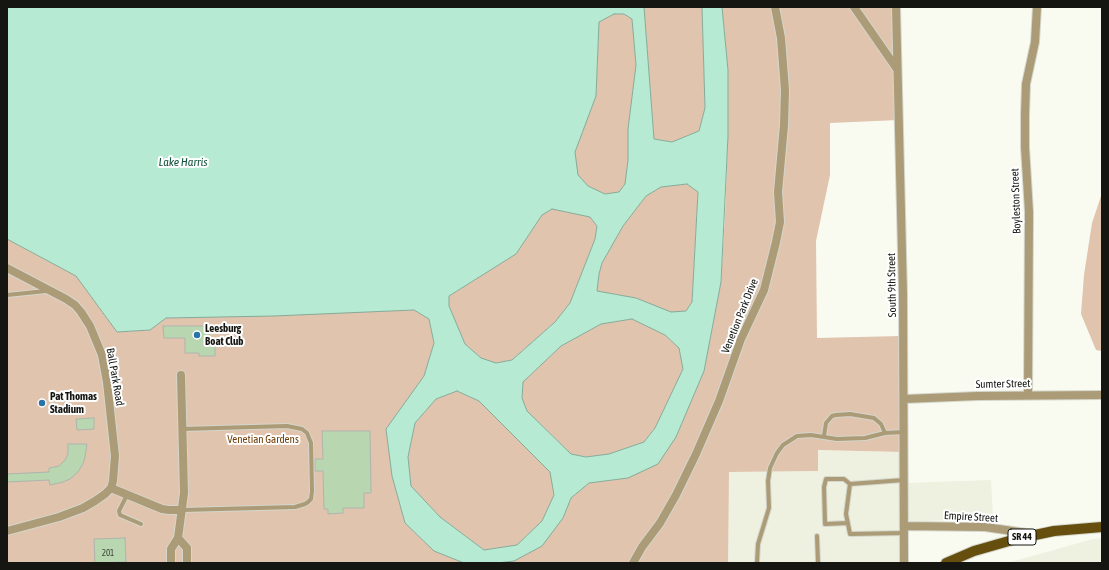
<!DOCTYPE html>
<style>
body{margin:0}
#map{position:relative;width:1109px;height:570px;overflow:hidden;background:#f9fbf0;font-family:"Asap Condensed",sans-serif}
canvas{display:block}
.frame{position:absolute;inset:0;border:8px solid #151612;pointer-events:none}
</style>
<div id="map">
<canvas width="1109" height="570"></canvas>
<div class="frame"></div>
</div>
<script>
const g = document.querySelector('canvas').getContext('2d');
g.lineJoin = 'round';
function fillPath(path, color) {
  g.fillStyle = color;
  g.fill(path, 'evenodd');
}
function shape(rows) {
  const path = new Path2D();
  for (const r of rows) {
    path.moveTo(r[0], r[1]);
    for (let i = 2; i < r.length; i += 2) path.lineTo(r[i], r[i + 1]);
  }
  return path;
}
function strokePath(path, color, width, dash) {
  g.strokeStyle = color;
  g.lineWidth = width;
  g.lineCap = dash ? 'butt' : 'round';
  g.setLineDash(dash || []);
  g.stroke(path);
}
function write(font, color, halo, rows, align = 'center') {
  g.font = font + ' "Asap Condensed",sans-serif';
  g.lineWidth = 4;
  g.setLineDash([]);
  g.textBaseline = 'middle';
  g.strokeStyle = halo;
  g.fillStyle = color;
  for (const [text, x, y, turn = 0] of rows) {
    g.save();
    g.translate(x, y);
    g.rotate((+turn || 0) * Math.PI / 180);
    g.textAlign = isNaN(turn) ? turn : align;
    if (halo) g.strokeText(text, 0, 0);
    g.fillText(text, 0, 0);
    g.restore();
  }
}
fillPath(shape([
 [817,450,902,452,904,483,991,480,993,518,903,522,902,563,728,563,728,472,817,471],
 [1102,538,1102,563,1007,563,1093,539]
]), '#eef1df');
fillPath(shape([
 [644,7,702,7,705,108,699,131,672,142,654,139],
 [722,7,895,7,899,120,830,123,830,175,816,241,817,338,901,336,902,452,818,450,818,471,729,472,728,563,497,563,514,561,563,518,571,498,589,483,628,478,676,437,704,371,721,282,725,215,728,136,728,70],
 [614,14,624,14,632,19,636,65,628,129,628,160,625,184,619,192,605,194,588,186,577,175,575,152,596,96,599,22],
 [687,184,698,191,692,302,686,311,671,313,636,298,597,291,599,274,602,263,623,226,646,196,661,187],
 [1102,193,1102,351,1096,350,1081,314,1084,275,1092,223],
 [552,209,590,217,597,226,595,239,570,303,555,322,512,360,496,363,481,358,465,344,449,306,449,296,516,254,542,215],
 [7,239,76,276,117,332,150,330,166,318,414,310,429,319,434,343,424,376,386,429,392,476,405,523,434,551,464,563,7,563],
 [632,319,665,335,679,348,683,369,655,428,644,442,609,454,586,457,571,454,527,411,522,398,523,382,561,346,601,324],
 [457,391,479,401,550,472,554,495,542,521,517,545,484,550,440,517,411,487,408,457,415,423,436,399]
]), '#e0c4ae');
const water = shape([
 [7,7,644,7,654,139,672,142,699,131,705,108,702,7,722,7,728,70,728,136,721,282,704,371,676,437,658,464,628,478,589,483,571,498,563,518,542,546,514,561,497,563,464,563,434,551,405,523,392,476,386,429,424,376,434,343,429,319,414,310,274,316,166,318,150,330,117,332,76,276,7,239,7,7],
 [614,14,624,14,632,19,636,65,628,129,628,160,625,184,619,192,605,194,588,186,578,175,575,152,596,96,599,22,614,14],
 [687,184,698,192,692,302,686,311,671,312,636,298,597,291,599,274,602,263,623,226,646,196,661,187,687,184],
 [552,209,590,217,597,226,595,239,570,303,555,322,512,360,496,363,481,358,465,344,449,306,449,296,516,254,542,215,552,209],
 [632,319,665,335,679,348,683,369,655,428,644,442,609,454,586,457,571,454,527,411,522,398,523,382,561,346,601,324,632,319],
 [457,391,479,401,550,472,554,495,542,521,517,545,484,550,440,517,411,486,408,457,415,423,436,399,457,391]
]);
fillPath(water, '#b6ead2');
strokePath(water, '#86aa98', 1);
const building = shape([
 [163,326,209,326,210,344,215,344,215,356,199,356,199,353,185,353,185,338,164,338,163,326],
 [94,418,94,429,77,430,76,419,94,418],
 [322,431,370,431,371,493,364,493,364,508,343,508,343,513,328,514,328,509,324,509,323,471,315,471,315,459,323,459,322,431],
 [68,444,87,444,85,457,83,464,78,472,70,479,63,482,50,485,49,480,7,482,7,474,49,472,49,468,59,466,65,460,68,454,68,444],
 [125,538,126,562,95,563,94,539,125,538]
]);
fillPath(building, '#b8d7b0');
strokePath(building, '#aeb5ad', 1);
const lane = shape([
 [7,295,46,291],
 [182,429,287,426,302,429,307,433,311,443,312,491,311,499,308,502,305,504,295,507,182,510],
 [824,436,826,423,832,416,836,415,850,414,874,418,881,424,885,433],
 [904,480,850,484,846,514,850,534,904,533],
 [127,495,119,511,120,515,141,524],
 [848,523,825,524,824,487,826,479,844,479,850,484],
 [817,536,818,563],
 [757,563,758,544,769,508,768,481,770,468,777,453,783,445,797,436,811,435,837,439,865,438,885,433,904,432]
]);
const street = shape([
 [854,7,897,69],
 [896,7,903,294,904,563],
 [7,268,66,299,75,305,81,312,90,326,102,355,107,382,115,456,113,481,111,488,105,494,95,501,83,508,59,517,7,531],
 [1028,395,1029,212,1025,147,1025,115,1026,84,1035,42,1037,7],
 [904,399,978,396,1102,395],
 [111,488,162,509,169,510,182,510],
 [904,526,985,527,1033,534],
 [178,538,187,548,187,563],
 [171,563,171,549,178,538,184,493,181,375],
 [633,563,642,547,660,523,676,495,696,454,719,401,741,339,764,290,776,242,780,222,778,192,784,125,785,90,781,38,775,7]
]);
const primary = shape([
 [946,563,974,551,1016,539,1054,531,1102,527]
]);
strokePath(lane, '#d5d6cc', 6);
strokePath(street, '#d5d6cc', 10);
strokePath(primary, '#d5d6cc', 12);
strokePath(lane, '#ab9b76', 4);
strokePath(street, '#ab9b76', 8);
strokePath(primary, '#654e0e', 10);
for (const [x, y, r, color] of [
 [197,335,4,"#2a73a7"],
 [42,403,4,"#2a73a7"]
]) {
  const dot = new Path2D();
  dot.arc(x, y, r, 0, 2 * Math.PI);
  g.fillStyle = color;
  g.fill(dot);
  strokePath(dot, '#fff', 1.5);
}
write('9px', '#3e463a', null, [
 ["201",108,553]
]);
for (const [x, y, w] of [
 [1022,537,28]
]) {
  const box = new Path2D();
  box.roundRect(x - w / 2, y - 8, w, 16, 3);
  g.fillStyle = '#fff';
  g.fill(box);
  strokePath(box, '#151612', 1);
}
write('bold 10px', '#151612', null, [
 ["SR 44",1022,537]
]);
write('11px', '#151612', '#fff', [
 ["Boyleston Street",1016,201,-92],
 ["South 9th Street",892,285,-91],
 ["Venetion Park Drive",740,316,-68],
 ["Ball Park Road",115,377,80],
 ["Sumter Street",1003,384,-1],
 ["Empire Street",971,517,3]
]);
write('bold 11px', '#151612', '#fff', [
 ["Leesburg",205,329],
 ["Boat Club",205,342],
 ["Pat Thomas",50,397],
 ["Stadium",50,410]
], 'left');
write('11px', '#6e3e06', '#fff', [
 ["Venetian Gardens",263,440]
]);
write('italic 12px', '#10513b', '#fff', [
 ["Lake Harris",183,162]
]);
</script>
